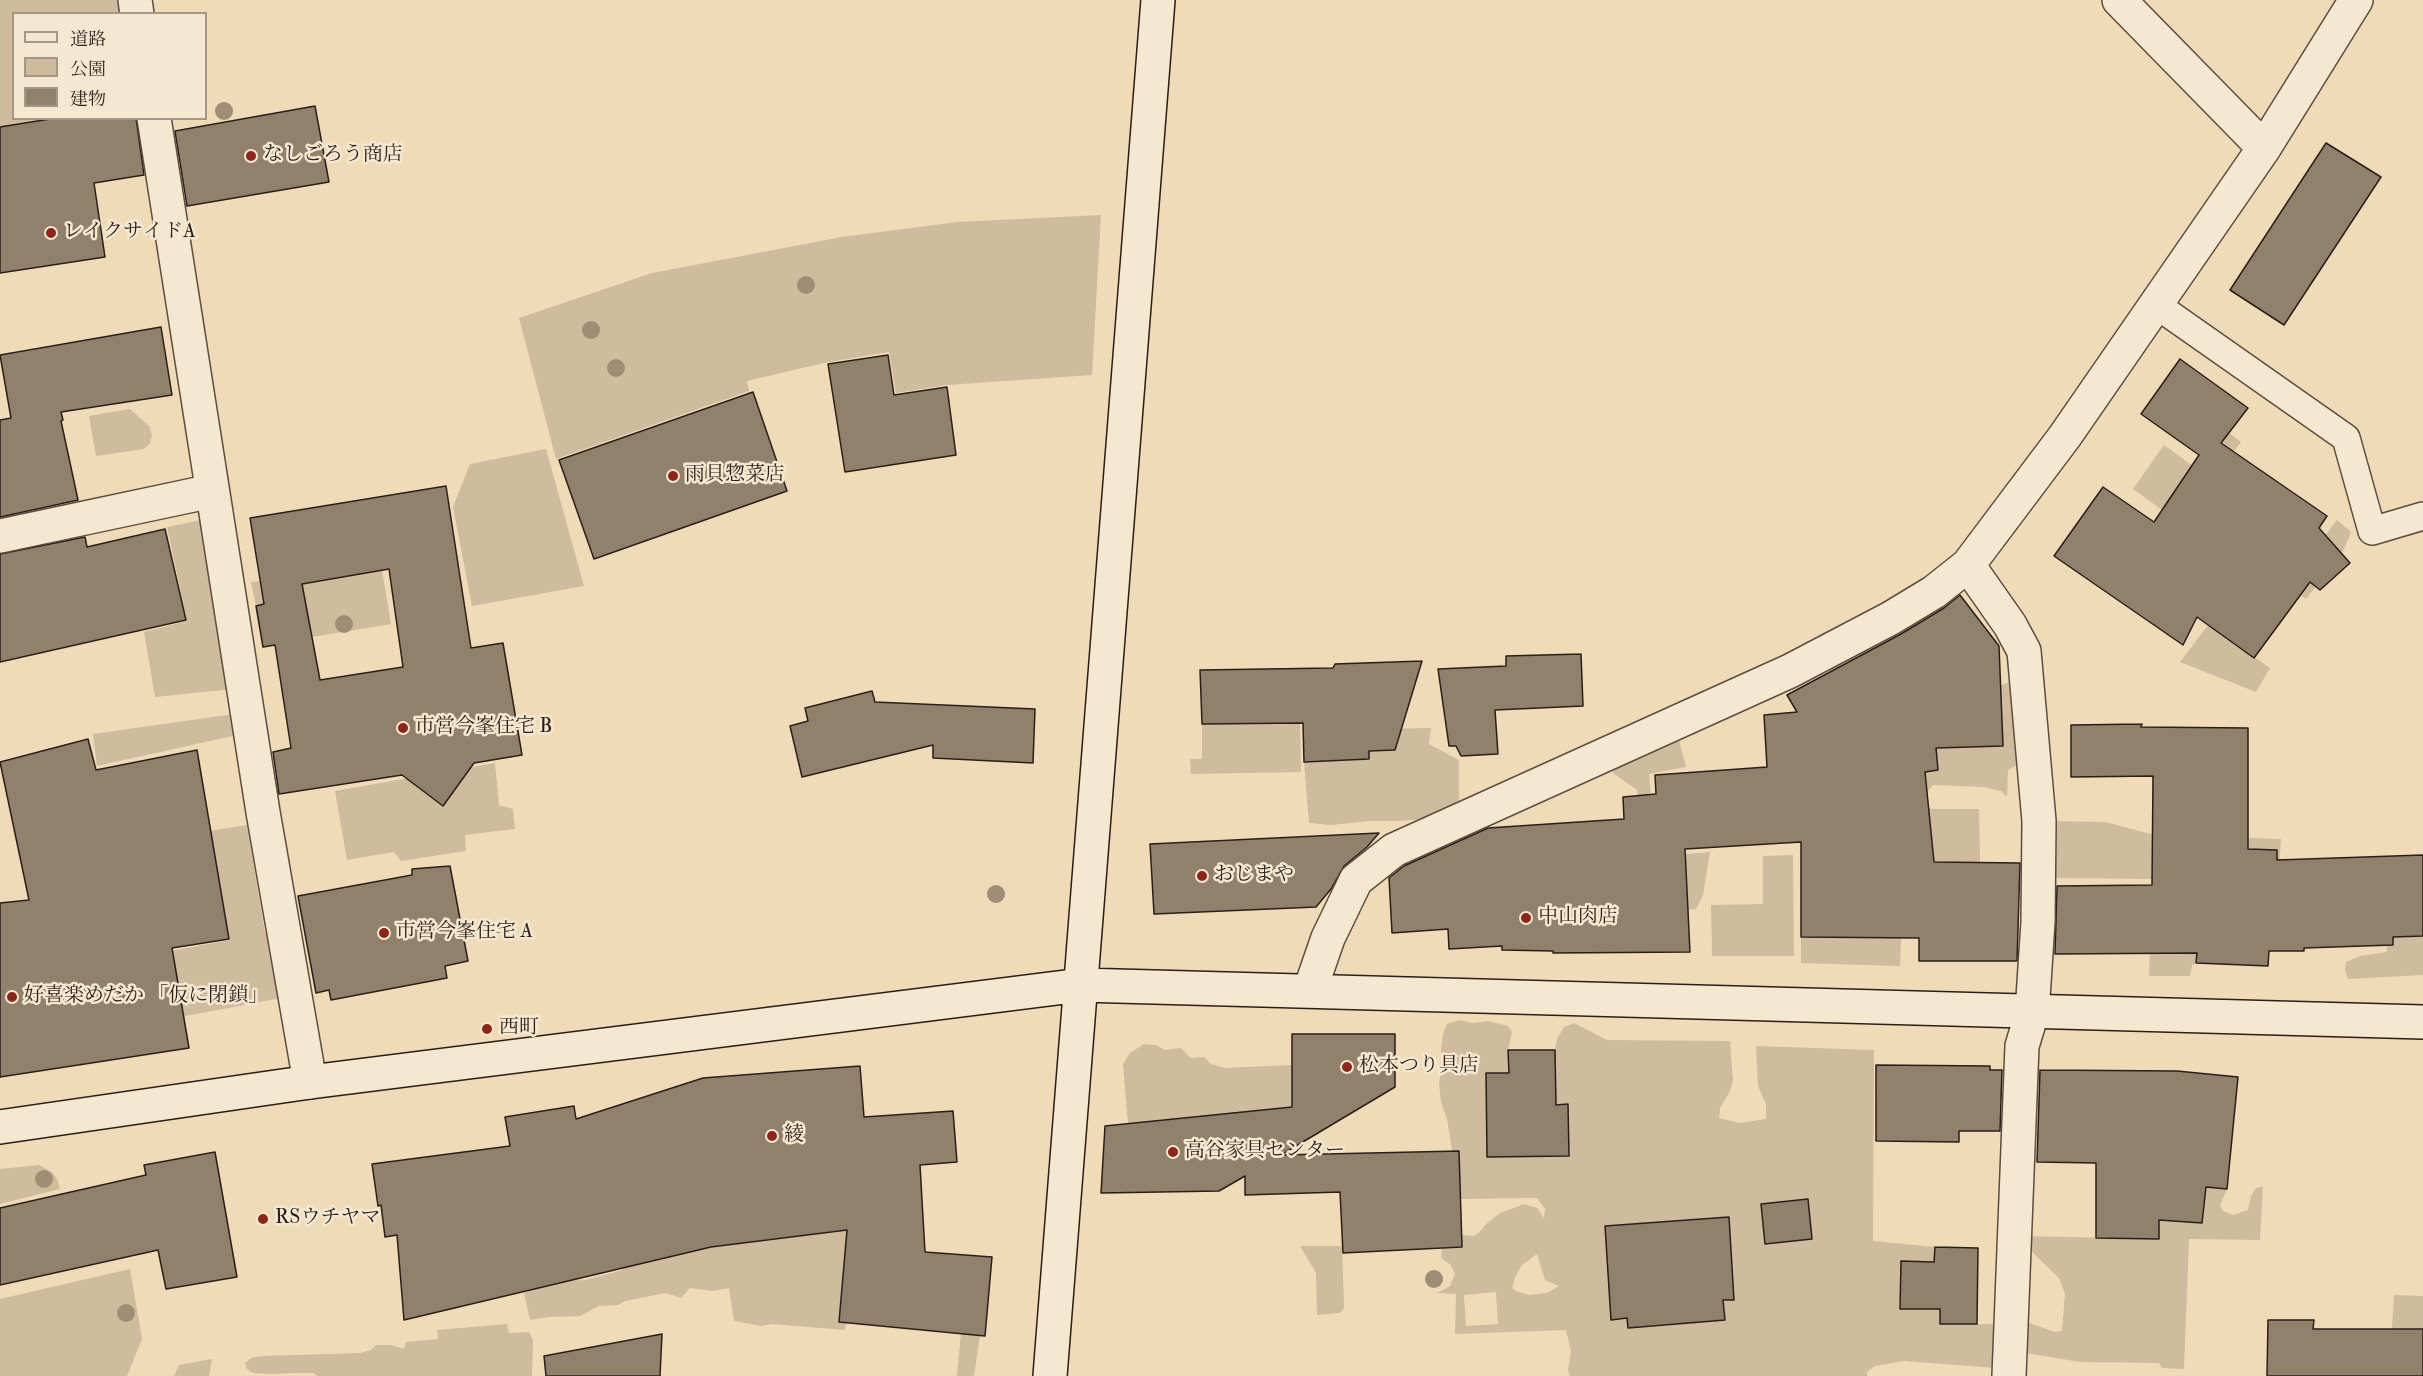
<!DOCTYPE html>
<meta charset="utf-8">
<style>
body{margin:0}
#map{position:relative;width:2423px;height:1376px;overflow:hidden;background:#f0dbb8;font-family:"IM FELL Double Pica","Noto Serif JP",serif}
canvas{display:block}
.legend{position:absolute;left:12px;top:12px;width:195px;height:108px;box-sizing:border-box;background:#f5e8d1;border:2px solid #a49787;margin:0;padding:8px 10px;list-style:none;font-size:18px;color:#2b1e18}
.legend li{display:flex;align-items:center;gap:12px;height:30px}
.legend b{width:30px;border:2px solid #a49787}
</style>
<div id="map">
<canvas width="2423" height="1376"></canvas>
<ul class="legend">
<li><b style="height:8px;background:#f5e8d1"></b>道路</li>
<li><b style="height:16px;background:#cfbb9d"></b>公園</li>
<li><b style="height:16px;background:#91806b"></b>建物</li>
</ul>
</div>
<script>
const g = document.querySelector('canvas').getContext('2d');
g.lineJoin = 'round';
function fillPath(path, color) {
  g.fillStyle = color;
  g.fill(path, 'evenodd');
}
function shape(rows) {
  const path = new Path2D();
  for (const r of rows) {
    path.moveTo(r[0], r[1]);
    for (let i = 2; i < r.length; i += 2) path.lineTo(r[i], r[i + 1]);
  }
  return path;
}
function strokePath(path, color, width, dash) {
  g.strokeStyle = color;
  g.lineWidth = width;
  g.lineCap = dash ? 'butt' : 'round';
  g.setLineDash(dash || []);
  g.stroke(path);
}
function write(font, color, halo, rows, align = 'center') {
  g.font = font + ' "IM FELL Double Pica","Noto Serif JP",serif';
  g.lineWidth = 5;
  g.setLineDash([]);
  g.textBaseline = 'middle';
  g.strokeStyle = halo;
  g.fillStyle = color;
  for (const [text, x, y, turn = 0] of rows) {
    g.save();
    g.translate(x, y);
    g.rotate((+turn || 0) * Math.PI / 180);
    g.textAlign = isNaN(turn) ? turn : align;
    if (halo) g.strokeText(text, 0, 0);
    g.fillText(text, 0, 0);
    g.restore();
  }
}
fillPath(shape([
 [0,0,125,0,127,13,14,14,14,118,52,119,0,128],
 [1101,215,1092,375,947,385,896,393,889,352,828,362,751,380,747,381,749,391,556,459,519,318,652,273,842,237,957,222],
 [130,409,149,426,152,435,150,443,144,449,96,456,89,416],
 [2229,433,2241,442,2180,523,2133,489,2164,445,2201,472],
 [546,449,584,586,472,606,453,507,470,464],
 [201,520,232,689,155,697,144,632,187,621,167,527],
 [2337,520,2351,532,2342,554,2306,599,2278,579,2295,575],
 [382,570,391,624,312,637,304,598,256,606,251,582],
 [2208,625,2270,668,2256,692,2180,662],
 [2016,680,2020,763,2008,770,2007,797,2001,791,1983,787,1933,785,1927,792,1925,772,1938,770,1931,709],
 [234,714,237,735,97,766,93,734],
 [1300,723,1301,772,1191,774,1190,759,1202,759,1202,724],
 [1431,728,1429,744,1459,760,1459,811,1426,819,1398,821,1370,821,1331,825,1309,823,1304,762,1369,759,1369,729],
 [1679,740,1686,767,1649,774,1655,847,1673,855,1710,852,1703,895,1696,909,1678,911,1643,877,1637,790,1613,773,1613,765],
 [495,763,499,805,513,809,515,829,465,835,466,851,401,861,394,852,347,860,335,791],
 [1917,806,1932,809,1979,809,1980,862,1903,862],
 [2049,821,2105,822,2155,835,2281,839,2278,892,2199,890,2196,963,2192,965,2190,976,2149,976,2153,879,2049,878],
 [247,825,265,933,269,932,281,998,175,1018,138,957,230,940,216,864,118,845],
 [1793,855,1794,956,1712,956,1711,905,1763,904,1763,856],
 [2423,936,2423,975,2348,979,2345,970,2346,962,2360,956,2387,952,2387,945,2393,937],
 [1801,937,1901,938,1900,966,1801,963],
 [1459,1020,1473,1023,1488,1021,1508,1026,1512,1032,1508,1050,1509,1073,1486,1074,1487,1157,1542,1156,1569,1147,1568,1104,1556,1105,1555,1050,1557,1039,1564,1027,1574,1023,1607,1040,1730,1041,1733,1081,1729,1093,1720,1108,1719,1118,1740,1123,1766,1119,1766,1104,1758,1086,1756,1046,1874,1050,1873,1241,1935,1247,1934,1261,1901,1261,1900,1308,1940,1309,1940,1324,1995,1324,1996,1368,1904,1361,1875,1366,1867,1372,1867,1376,1570,1376,1568,1370,1571,1351,1566,1330,1455,1334,1456,1294,1437,1293,1450,1286,1455,1274,1451,1265,1441,1258,1442,1248,1462,1248,1461,1235,1473,1236,1479,1233,1485,1225,1500,1213,1524,1204,1537,1208,1544,1218,1545,1209,1537,1198,1460,1199,1447,1119,1441,1102,1439,1083,1443,1063,1441,1051,1443,1034,1447,1024],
 [1537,1254,1545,1280,1559,1286,1547,1293,1529,1295,1516,1291,1512,1288,1516,1275,1522,1265],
 [1496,1292,1498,1324,1466,1326,1464,1295],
 [1144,1044,1156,1045,1165,1050,1181,1048,1191,1058,1204,1057,1211,1064,1225,1068,1292,1065,1308,1108,1128,1124,1123,1064,1130,1053],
 [39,1165,52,1172,57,1179,60,1189,0,1204,0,1169],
 [2164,1183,2227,1189,2220,1205,2223,1211,2233,1215,2248,1210,2251,1196,2256,1188,2263,1186,2260,1240,2189,1239,2184,1369,2162,1368,2159,1363,2080,1362,2026,1353,2021,1320,2055,1332,2062,1331,2065,1294,2059,1278,2028,1248,2024,1236,2158,1239,2159,1207],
 [860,1224,845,1254,839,1322,846,1323,845,1330,772,1324,761,1326,734,1321,729,1288,713,1291,690,1288,681,1298,666,1293,625,1301,618,1305,599,1306,580,1316,549,1317,530,1320,524,1293,558,1281,585,1280,623,1270,621,1262,687,1248],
 [1300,1246,1342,1246,1344,1308,1340,1313,1317,1315,1316,1273],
 [130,1269,142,1339,127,1376,0,1376,0,1299],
 [2394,1295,2423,1296,2423,1330,2392,1329],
 [507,1324,509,1333,529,1332,533,1340,532,1376,317,1376,314,1373,295,1373,272,1374,253,1373,247,1369,245,1363,251,1358,261,1356,360,1353,371,1350,376,1345,391,1345,404,1349,406,1342,438,1339,437,1330],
 [961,1333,980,1335,974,1376,957,1376],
 [212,1359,209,1376,174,1376,179,1365]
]), '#cfbb9d');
const building = shape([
 [315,106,329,182,187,206,175,131,315,106],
 [56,118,136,118,144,175,94,183,105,257,0,273,0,127,56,118],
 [2326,143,2381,177,2284,325,2230,290,2326,143],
 [161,327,172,395,61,412,63,420,61,421,78,500,0,517,0,420,11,418,0,355,161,327],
 [888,355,894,395,947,387,956,455,845,472,828,364,888,355],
 [2180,359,2248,408,2221,443,2327,516,2319,528,2350,563,2320,590,2310,582,2254,658,2197,617,2183,645,2054,556,2103,487,2154,522,2199,455,2141,414,2180,359],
 [753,392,787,491,594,559,559,460,753,392],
 [446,486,471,648,503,643,522,755,474,763,443,806,402,775,279,794,273,752,291,748,275,645,263,647,256,606,264,604,250,518,446,486],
 [389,569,403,667,320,680,302,584,389,569],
 [165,529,186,620,0,662,0,554,85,537,87,547,165,529],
 [1960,595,1999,646,2003,746,1936,748,1938,770,1925,772,1934,862,2020,863,2017,961,1919,961,1919,938,1801,937,1801,842,1685,849,1690,952,1553,953,1553,951,1502,950,1502,946,1449,949,1448,929,1392,933,1389,878,1404,866,1488,828,1624,819,1623,797,1656,794,1655,775,1767,767,1764,715,1797,712,1787,695,1901,634,1944,608,1960,595],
 [1581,654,1583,706,1495,710,1498,754,1461,756,1456,746,1449,746,1438,669,1506,666,1506,656,1581,654],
 [1422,661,1395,750,1369,751,1369,759,1304,762,1303,723,1202,724,1200,670,1333,668,1335,664,1422,661],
 [872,691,875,702,1035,709,1033,763,933,758,933,745,802,777,790,726,808,721,805,708,872,691],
 [2142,724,2141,727,2248,728,2248,849,2277,850,2277,860,2423,855,2423,936,2393,937,2393,945,2304,948,2304,951,2269,951,2268,966,2196,963,2197,953,2055,954,2057,886,2152,885,2153,776,2071,777,2071,725,2142,724],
 [88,739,96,770,197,750,229,939,172,948,189,1048,0,1077,0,903,29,900,0,762,88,739],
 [1379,833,1367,847,1344,866,1331,889,1316,907,1154,914,1150,844,1379,833],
 [450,866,468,961,445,966,447,978,331,1000,329,990,316,993,298,896,412,875,412,869,450,866],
 [1292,1034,1395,1034,1395,1087,1281,1155,1459,1151,1462,1247,1343,1253,1340,1192,1245,1195,1245,1176,1219,1191,1101,1193,1105,1126,1292,1107,1292,1034],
 [1508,1050,1555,1050,1556,1105,1568,1104,1569,1156,1487,1157,1486,1073,1509,1073,1508,1050],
 [1876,1065,1990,1066,1990,1070,2002,1070,2000,1131,1959,1131,1959,1142,1876,1141,1876,1065],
 [860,1066,864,1117,953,1111,957,1162,920,1165,925,1252,992,1257,985,1336,839,1322,847,1230,711,1247,404,1320,397,1235,385,1237,381,1205,378,1206,372,1164,510,1146,505,1117,574,1106,576,1119,703,1078,860,1066],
 [2040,1070,2177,1071,2238,1077,2227,1189,2206,1187,2202,1223,2159,1220,2159,1239,2096,1238,2096,1163,2037,1162,2040,1070],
 [215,1152,237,1277,166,1289,158,1250,0,1285,0,1208,146,1175,144,1165,215,1152],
 [1808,1199,1812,1239,1765,1244,1761,1204,1808,1199],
 [1729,1217,1734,1300,1723,1300,1725,1320,1628,1328,1627,1318,1611,1320,1605,1226,1729,1217],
 [1935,1247,1978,1248,1977,1324,1940,1324,1940,1309,1900,1309,1901,1261,1934,1262,1935,1247],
 [2268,1320,2314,1320,2313,1329,2423,1329,2423,1376,2267,1376,2268,1320],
 [662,1334,660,1376,546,1376,544,1356,662,1334]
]);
fillPath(building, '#91806b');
strokePath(building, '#2b1e18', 1.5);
const lane = shape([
 [2155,304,2346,438,2372,531,2423,516]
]);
const street = shape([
 [135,0,137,14],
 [2119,0,2264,148],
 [154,118,263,812,310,1082],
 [0,536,212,491],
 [1968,565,2010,625,2024,651,2039,821,2038,922,2032,1013,2022,1046,2009,1376],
 [1310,990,1328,938,1356,880,1394,850,1790,671,1891,618,1934,592,1968,565,2065,436,2264,148,2356,0]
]);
const secondary = shape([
 [0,1127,310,1082,1081,985,2423,1022],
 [1050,1376,1158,0]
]);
strokePath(lane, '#5c4d40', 30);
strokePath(street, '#5c4d40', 36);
strokePath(secondary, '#2b1e18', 36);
strokePath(lane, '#f5e8d1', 27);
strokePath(street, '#f5e8d1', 33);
strokePath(secondary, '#f5e8d1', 33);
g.fillStyle = '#9f8d76';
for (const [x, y] of [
 [224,111],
 [806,285],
 [591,330],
 [616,368],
 [344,624],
 [996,894],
 [44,1179],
 [1434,1279],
 [126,1313]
]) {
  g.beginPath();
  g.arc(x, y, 9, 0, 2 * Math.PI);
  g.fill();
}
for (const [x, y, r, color] of [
 [251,156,6,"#8f2418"],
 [51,233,6,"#8f2418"],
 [673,476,6,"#8f2418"],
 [403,728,6,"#8f2418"],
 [1202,876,6,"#8f2418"],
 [1526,918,6,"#8f2418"],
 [384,933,6,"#8f2418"],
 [12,997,6,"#8f2418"],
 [487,1029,6,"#8f2418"],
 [1347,1067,6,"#8f2418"],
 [772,1136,6,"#8f2418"],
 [1173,1152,6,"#8f2418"],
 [263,1219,6,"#8f2418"]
]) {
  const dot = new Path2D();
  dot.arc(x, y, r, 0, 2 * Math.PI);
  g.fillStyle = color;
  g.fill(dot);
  strokePath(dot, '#f5e8d1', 2);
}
write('20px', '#2b1e18', '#f5e8d1', [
 ["なしごろう商店",263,156],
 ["レイクサイドA",63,233],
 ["雨貝惣菜店",685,476],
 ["市営今峯住宅 B",415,728],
 ["おじまや",1214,876],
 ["中山肉店",1538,918],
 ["市営今峯住宅 A",396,933],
 ["好喜楽めだか 「仮に閉鎖」",24,997],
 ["西町",499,1029],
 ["松本つり具店",1359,1067],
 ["綾",784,1136],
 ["高谷家具センター",1185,1152],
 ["RSウチヤマ",275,1219]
], 'left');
</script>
